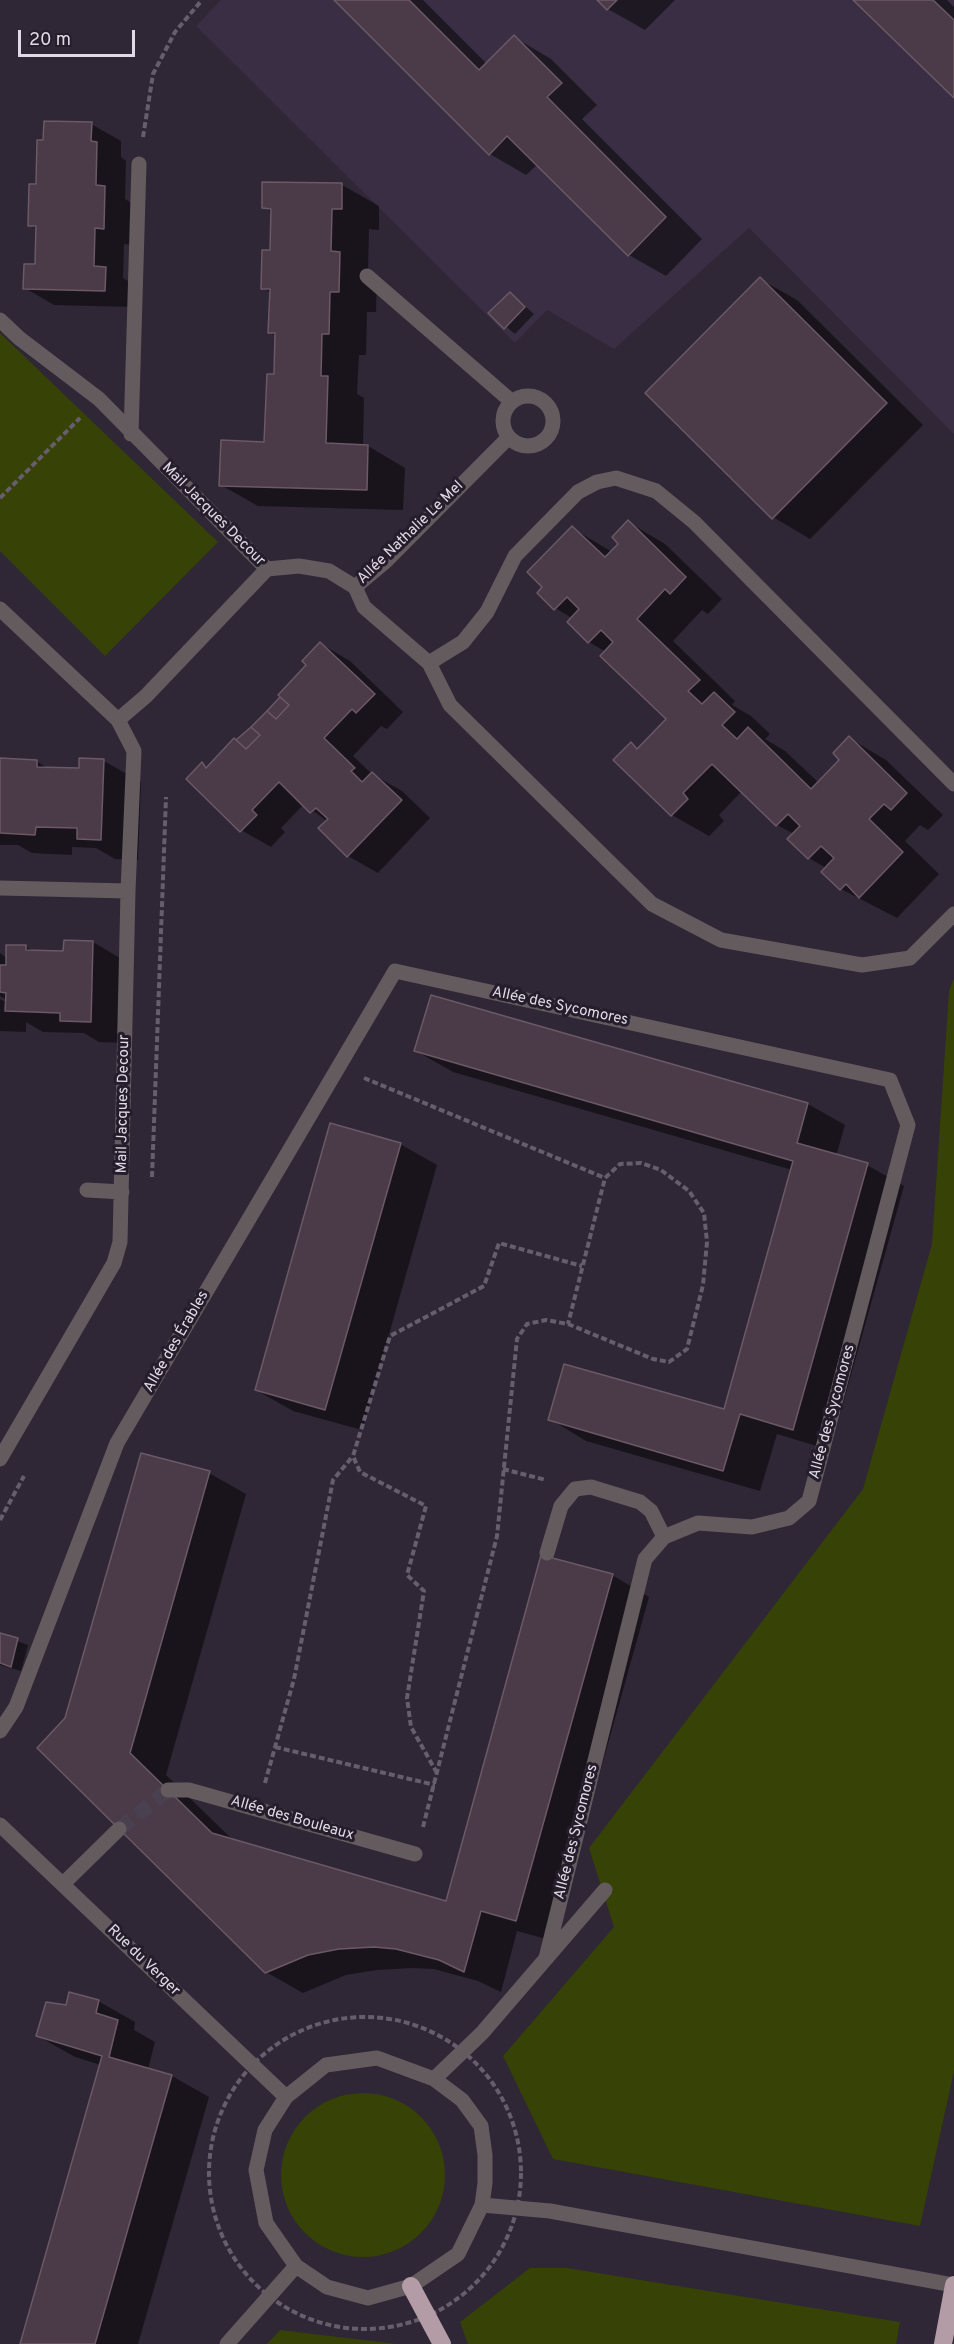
<!DOCTYPE html>
<meta charset="utf-8">
<style>
body{margin:0}
#map{position:relative;width:954px;height:2344px;overflow:hidden;background:#2f2636;font-family:Overpass,sans-serif}
canvas{display:block}
.scale{position:absolute;left:18px;top:30px;width:117px;height:27px;box-sizing:border-box;border:3px solid #e0dae5;border-top:0;padding-left:8px;font-size:18px;line-height:21px;white-space:nowrap;color:#e0dae5;-webkit-text-stroke:4px #251d2c;paint-order:stroke}
</style>
<div id="map">
<canvas width="954" height="2344"></canvas>
<div class="scale">20 m</div>
</div>
<script>
const g = document.querySelector('canvas').getContext('2d');
g.lineJoin = 'round';
function fillPath(path, color) {
  g.fillStyle = color;
  g.fill(path, 'evenodd');
}
function shape(rows) {
  const path = new Path2D();
  for (const r of rows) {
    if (r.length === 3) {
      path.moveTo(r[0] + r[2], r[1]);
      path.arc(r[0], r[1], r[2], 0, 2 * Math.PI);
      continue;
    }
    path.moveTo(r[0], r[1]);
    for (let i = 2; i < r.length; i += 2) path.lineTo(r[i], r[i + 1]);
  }
  return path;
}
function strokePath(path, color, width, dash) {
  g.strokeStyle = color;
  g.lineWidth = width;
  g.lineCap = dash ? 'butt' : 'round';
  g.setLineDash(dash || []);
  g.stroke(path);
}
function write(font, color, halo, rows, align = 'center') {
  g.font = font + ' Overpass,sans-serif';
  g.lineWidth = 6;
  g.setLineDash([]);
  g.textBaseline = 'middle';
  g.strokeStyle = halo;
  g.fillStyle = color;
  for (const [text, x, y, turn = 0] of rows) {
    g.save();
    g.translate(x, y);
    g.rotate((+turn || 0) * Math.PI / 180);
    g.textAlign = isNaN(turn) ? turn : align;
    if (halo) g.strokeText(text, 0, 0);
    g.fillText(text, 0, 0);
    g.restore();
  }
}
fillPath(shape([
 [221,0,954,0,954,434,749,228,614,349,547,310,515,343,196,26]
]), '#392e43');
fillPath(shape([
 [0,333,218,542,105,656,0,551],
 [954,978,954,2071,920,2226,553,2159,503,2056,614,1927,589,1848,863,1489,932,1244,949,991],
 [363,2175,82],
 [530,2268,567,2268,900,2322,896,2344,468,2344,460,2322],
 [280,2330,397,2344,267,2344]
]), '#374206');
fillPath(shape([
 [336,0,423,0,487,64,514,37,551,59,597,105,582,119,702,239,666,276,629,255,538,164,526,175,490,154],
 [599,0,675,0,645,30,608,9],
 [855,0,947,0,954,7,954,96],
 [91,124,121,141,121,157,126,161,125,199,135,205,133,245,124,244,123,278,135,285,134,307,54,305,25,288,36,266,37,229,29,225,37,186],
 [342,185,379,206,379,230,369,229,368,270,377,275,376,312,367,312,366,355,359,355,357,394,364,398,363,446,368,446,405,468,403,510,258,506,221,485,266,443,275,375,276,336,269,332,271,293,263,288,271,252,272,212,263,207],
 [760,279,797,300,923,425,810,539,773,517],
 [510,293,534,314,515,334,490,313],
 [628,522,665,544,722,599,708,614,702,610,673,641,735,701,732,705,751,716,770,734,765,739,785,751,819,783,842,760,849,738,886,760,943,815,928,830,920,825,905,841,939,874,897,918,841,889,826,868,809,858,794,834,777,825,742,791,719,815,724,821,709,836,672,815,631,744,639,749,668,719,606,652,589,642,569,622,572,618,555,608,544,587,572,528,612,552,620,544],
 [321,644,350,661,403,712,387,729,381,726,353,756,372,774,402,791,430,818,378,873,348,856,327,821,304,804,281,828,285,832,271,847,241,830,202,764,209,767,252,728,308,665],
 [0,759,36,761,49,769,80,770,104,761,141,782,138,860,115,859,96,848,72,847,72,855,32,853,18,845,0,845],
 [93,942,130,964,128,1043,99,1042,84,1033,43,1032,26,1022,26,1032,0,1031,0,999,7,1003,7,1000,0,996,0,953,7,958,26,947,34,952,65,953],
 [416,1051,808,1104,845,1125,836,1156,867,1165,904,1186,830,1450,777,1434,760,1491,586,1441,550,1419,725,1411,792,1170,453,1072],
 [400,1144,437,1165,362,1430,293,1411,256,1390],
 [209,1473,246,1494,166,1775,234,1841,447,1903,612,1575,649,1597,553,1941,517,1931,501,1992,478,1981,434,1969,412,1968,377,1970,346,1975,303,1993,266,1972,67,1719],
 [0,1635,28,1645,21,1671,0,1665],
 [98,2001,135,2022,134,2030,155,2042,148,2069,172,2076,209,2097,138,2344,22,2344,101,2065,75,2057,38,2036,67,2007]
]), '#0007');
const building = shape([
 [334,0,409,0,479,70,514,35,562,83,547,97,666,217,628,256,507,136,489,155,334,0],
 [597,0,617,0,607,10,597,0],
 [853,0,933,0,954,20,954,98,853,0],
 [44,121,92,122,91,141,97,142,96,185,105,186,104,229,95,228,94,266,106,267,105,291,23,289,24,264,35,264,36,226,28,226,29,184,36,184,37,140,43,140,44,121],
 [262,182,342,183,342,209,332,209,331,251,340,252,339,292,330,292,329,334,322,334,321,376,328,376,326,443,368,445,367,490,219,486,221,440,264,442,267,374,274,374,275,333,268,333,270,289,261,289,262,250,270,250,271,209,262,208,262,182],
 [760,277,887,403,772,519,645,393,760,277],
 [510,292,525,307,504,329,488,313,510,292],
 [628,520,686,577,670,594,665,589,637,619,700,680,688,691,702,704,714,692,735,712,722,725,737,739,748,727,811,789,839,760,833,753,849,736,907,793,891,810,884,804,869,819,903,852,859,898,846,884,840,890,821,872,834,858,821,846,808,859,787,839,800,826,788,814,776,826,712,764,683,793,688,799,671,816,613,760,631,742,637,749,666,719,600,656,613,642,601,630,588,643,567,622,579,609,567,597,554,610,537,593,542,587,527,572,572,526,605,557,618,544,612,537,628,520],
 [320,642,375,694,356,713,352,709,324,738,355,768,351,771,362,782,372,772,402,800,347,857,318,828,328,819,316,808,310,813,279,782,252,810,257,815,240,832,186,779,202,762,206,768,234,738,246,749,260,735,251,727,267,711,276,719,289,705,278,695,306,665,302,661,320,642],
 [280,697,289,705,276,719,267,711,280,697],
 [251,727,260,735,246,749,236,740,251,727],
 [0,758,37,760,37,767,79,768,79,758,104,759,101,840,77,839,77,828,36,827,35,835,0,833,0,758],
 [64,940,93,941,91,1022,60,1021,60,1013,5,1011,6,993,0,992,0,965,6,965,6,945,26,945,26,950,63,951,64,940],
 [431,995,808,1103,797,1143,868,1163,793,1430,740,1414,723,1471,548,1420,564,1364,724,1409,793,1161,414,1051,431,995],
 [330,1123,401,1143,325,1410,255,1390,330,1123],
 [141,1453,210,1471,130,1753,212,1833,446,1901,541,1555,613,1574,516,1921,481,1911,464,1972,439,1960,396,1949,374,1947,339,1949,308,1955,265,1973,37,1748,65,1718,141,1453],
 [0,1633,18,1638,11,1667,0,1663,0,1633],
 [69,1992,99,2000,96,2013,118,2020,109,2057,172,2075,95,2344,20,2344,102,2056,36,2036,46,2002,66,2005,69,1992]
]);
fillPath(building, '#4b3a47');
strokePath(building, '#6b5966', 1.5);
strokePath(shape([
 [119,1829,168,1790]
]), '#4a4150', 15, [15, 8]);
strokePath(shape([
 [143,137,153,74,175,32,202,0],
 [0,498,80,418],
 [364,1078,605,1178],
 [152,1177,166,797],
 [503,1469,546,1480],
 [0,1520,24,1476],
 [275,1747,435,1785],
 [437,1773,411,1727,407,1698,424,1591,407,1575,426,1506,360,1472,353,1456,390,1336,484,1286,499,1243,582,1266],
 [265,1783,294,1679,333,1480,353,1456],
 [423,1827,497,1536,517,1339,527,1324,546,1320,568,1324,653,1359,669,1362,687,1349,703,1285,707,1242,704,1213,689,1191,661,1170,641,1163,620,1164,605,1178,568,1324],
 [365,2173,156]
]), '#675e6d', 4, [6, 3]);
strokePath(shape([
 [367,276,511,401],
 [0,320,19,338,99,399,267,569],
 [528,421,25],
 [131,434,139,164],
 [267,569,299,566,329,571,355,587,386,561,508,438],
 [355,587,364,607,429,663,450,705,652,904,721,940,862,965,910,958,954,914],
 [0,609,118,720,134,751,128,891,120,1242,114,1263,0,1459],
 [429,663,463,642,487,612,515,556,578,492,597,482,616,478,656,491,694,522,954,784],
 [118,720,146,696,267,569],
 [0,888,128,891],
 [87,1190,122,1192],
 [547,1553,561,1506,575,1489,591,1487,640,1502,651,1511,664,1537],
 [0,1731,16,1707,117,1443,395,971,890,1080,908,1125,809,1501,789,1518,752,1527,698,1523,664,1537,645,1559,546,1958],
 [168,1790,189,1790,415,1854],
 [0,1825,286,2097],
 [63,1884,119,1829],
 [377,2058,434,2079,462,2100,481,2126,485,2155,485,2183,482,2205,458,2254,411,2286,368,2298,327,2287,296,2266,266,2223,256,2170,265,2130,286,2097,326,2065,377,2058],
 [434,2079,482,2033,605,1890],
 [482,2205,550,2211,954,2285],
 [227,2344,296,2266]
]), '#645b5f', 15);
strokePath(shape([
 [411,2286,442,2344],
 [943,2344,954,2285]
]), '#b39ca6', 18);
write('15px', '#e0dae5', '#251d2c', [
 ["Mail Jacques Decour",213,515,45],
 ["Allée Nathalie Le Mel",411,533,-44],
 ["Allée des Sycomores",560,1007,12],
 ["Mail Jacques Decour",124,1104,-89],
 ["Allée des Érables",177,1342,-60],
 ["Allée des Sycomores",833,1412,-75],
 ["Allée des Bouleaux",292,1819,16],
 ["Allée des Sycomores",577,1832,-76],
 ["Rue du Verger",143,1961,44]
]);
</script>
